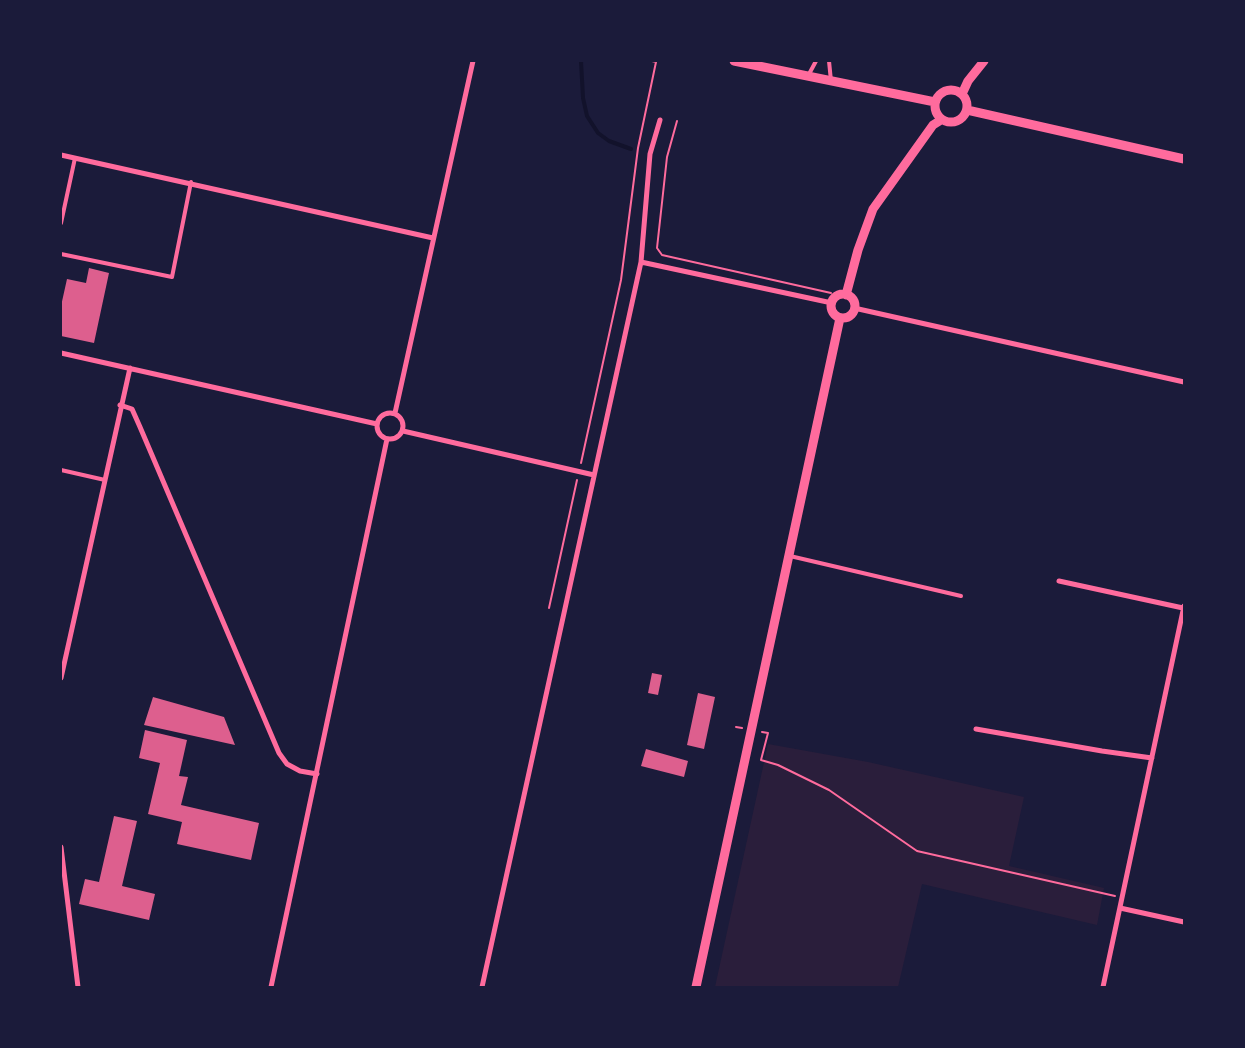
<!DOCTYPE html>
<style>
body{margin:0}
#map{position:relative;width:1245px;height:1048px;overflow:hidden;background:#1b1b3a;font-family:Montserrat,sans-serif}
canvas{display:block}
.frame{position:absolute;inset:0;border:62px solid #1b1b3a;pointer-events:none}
</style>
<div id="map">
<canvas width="1245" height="1048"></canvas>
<div class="frame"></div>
</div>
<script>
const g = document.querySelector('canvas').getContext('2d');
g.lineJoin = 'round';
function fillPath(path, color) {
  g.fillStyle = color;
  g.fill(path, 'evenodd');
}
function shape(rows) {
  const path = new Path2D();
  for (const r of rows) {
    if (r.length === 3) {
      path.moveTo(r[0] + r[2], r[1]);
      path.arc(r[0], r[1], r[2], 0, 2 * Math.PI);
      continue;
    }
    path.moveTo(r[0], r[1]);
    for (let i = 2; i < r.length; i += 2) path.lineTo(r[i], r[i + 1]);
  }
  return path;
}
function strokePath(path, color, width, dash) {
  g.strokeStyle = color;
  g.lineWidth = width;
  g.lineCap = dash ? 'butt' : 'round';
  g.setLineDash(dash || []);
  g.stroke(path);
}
fillPath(shape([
 [768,744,868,762,1024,797,1009,866,1104,888,1097,925,922,884,898,987,715,987]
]), '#2a1e3b');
strokePath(shape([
 [581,61,583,98,587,116,598,133,609,141,631,149]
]), '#12122b', 4);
fillPath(shape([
 [89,268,109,273,94,343,61,336,61,306,67,279,86,283],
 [652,673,662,675,658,695,648,693],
 [698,693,715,697,704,749,687,745],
 [153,697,224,717,235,745,144,725],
 [145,730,187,740,179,776,188,777,181,805,259,823,251,860,177,844,182,822,148,814,160,763,139,758],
 [646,749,688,761,684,777,641,766],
 [114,816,137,821,122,886,155,894,149,920,79,904,85,879,99,882]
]), '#dd5f8e');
strokePath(shape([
 [677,121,667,157,657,248,662,255,831,293],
 [581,463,621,280,638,148,656,62,652,61],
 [549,608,577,480],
 [736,727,742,728],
 [762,732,768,733,761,760,778,765,829,790,917,851,1115,896]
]), '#ff6b9d', 2);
strokePath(shape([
 [829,61,831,81],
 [808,76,816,61],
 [61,223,75,158],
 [61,254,172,277,191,182],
 [61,470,105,480],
 [790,556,961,596]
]), '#ff6b9d', 4);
strokePath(shape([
 [61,155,433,238],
 [641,262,832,303],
 [854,308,1184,382],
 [61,353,377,424],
 [120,405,132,409,140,427,279,753,287,764,300,771,317,774],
 [390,426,13],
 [395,413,473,61],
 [403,431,594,475],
 [1059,581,1183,608],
 [61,678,130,368],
 [976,729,1102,751,1152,758],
 [61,847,78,987],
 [1120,908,1184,922],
 [271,987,387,439],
 [482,987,641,262,650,154,660,120],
 [1103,987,1184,606]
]), '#ff6b9d', 5);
strokePath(shape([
 [734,61,935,102],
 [951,106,16],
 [962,94,968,81,984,61],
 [967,110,1184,159],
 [843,306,12],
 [846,295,858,250,873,209,933,125,941,120],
 [696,987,840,318]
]), '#ff6b9d', 9);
</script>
